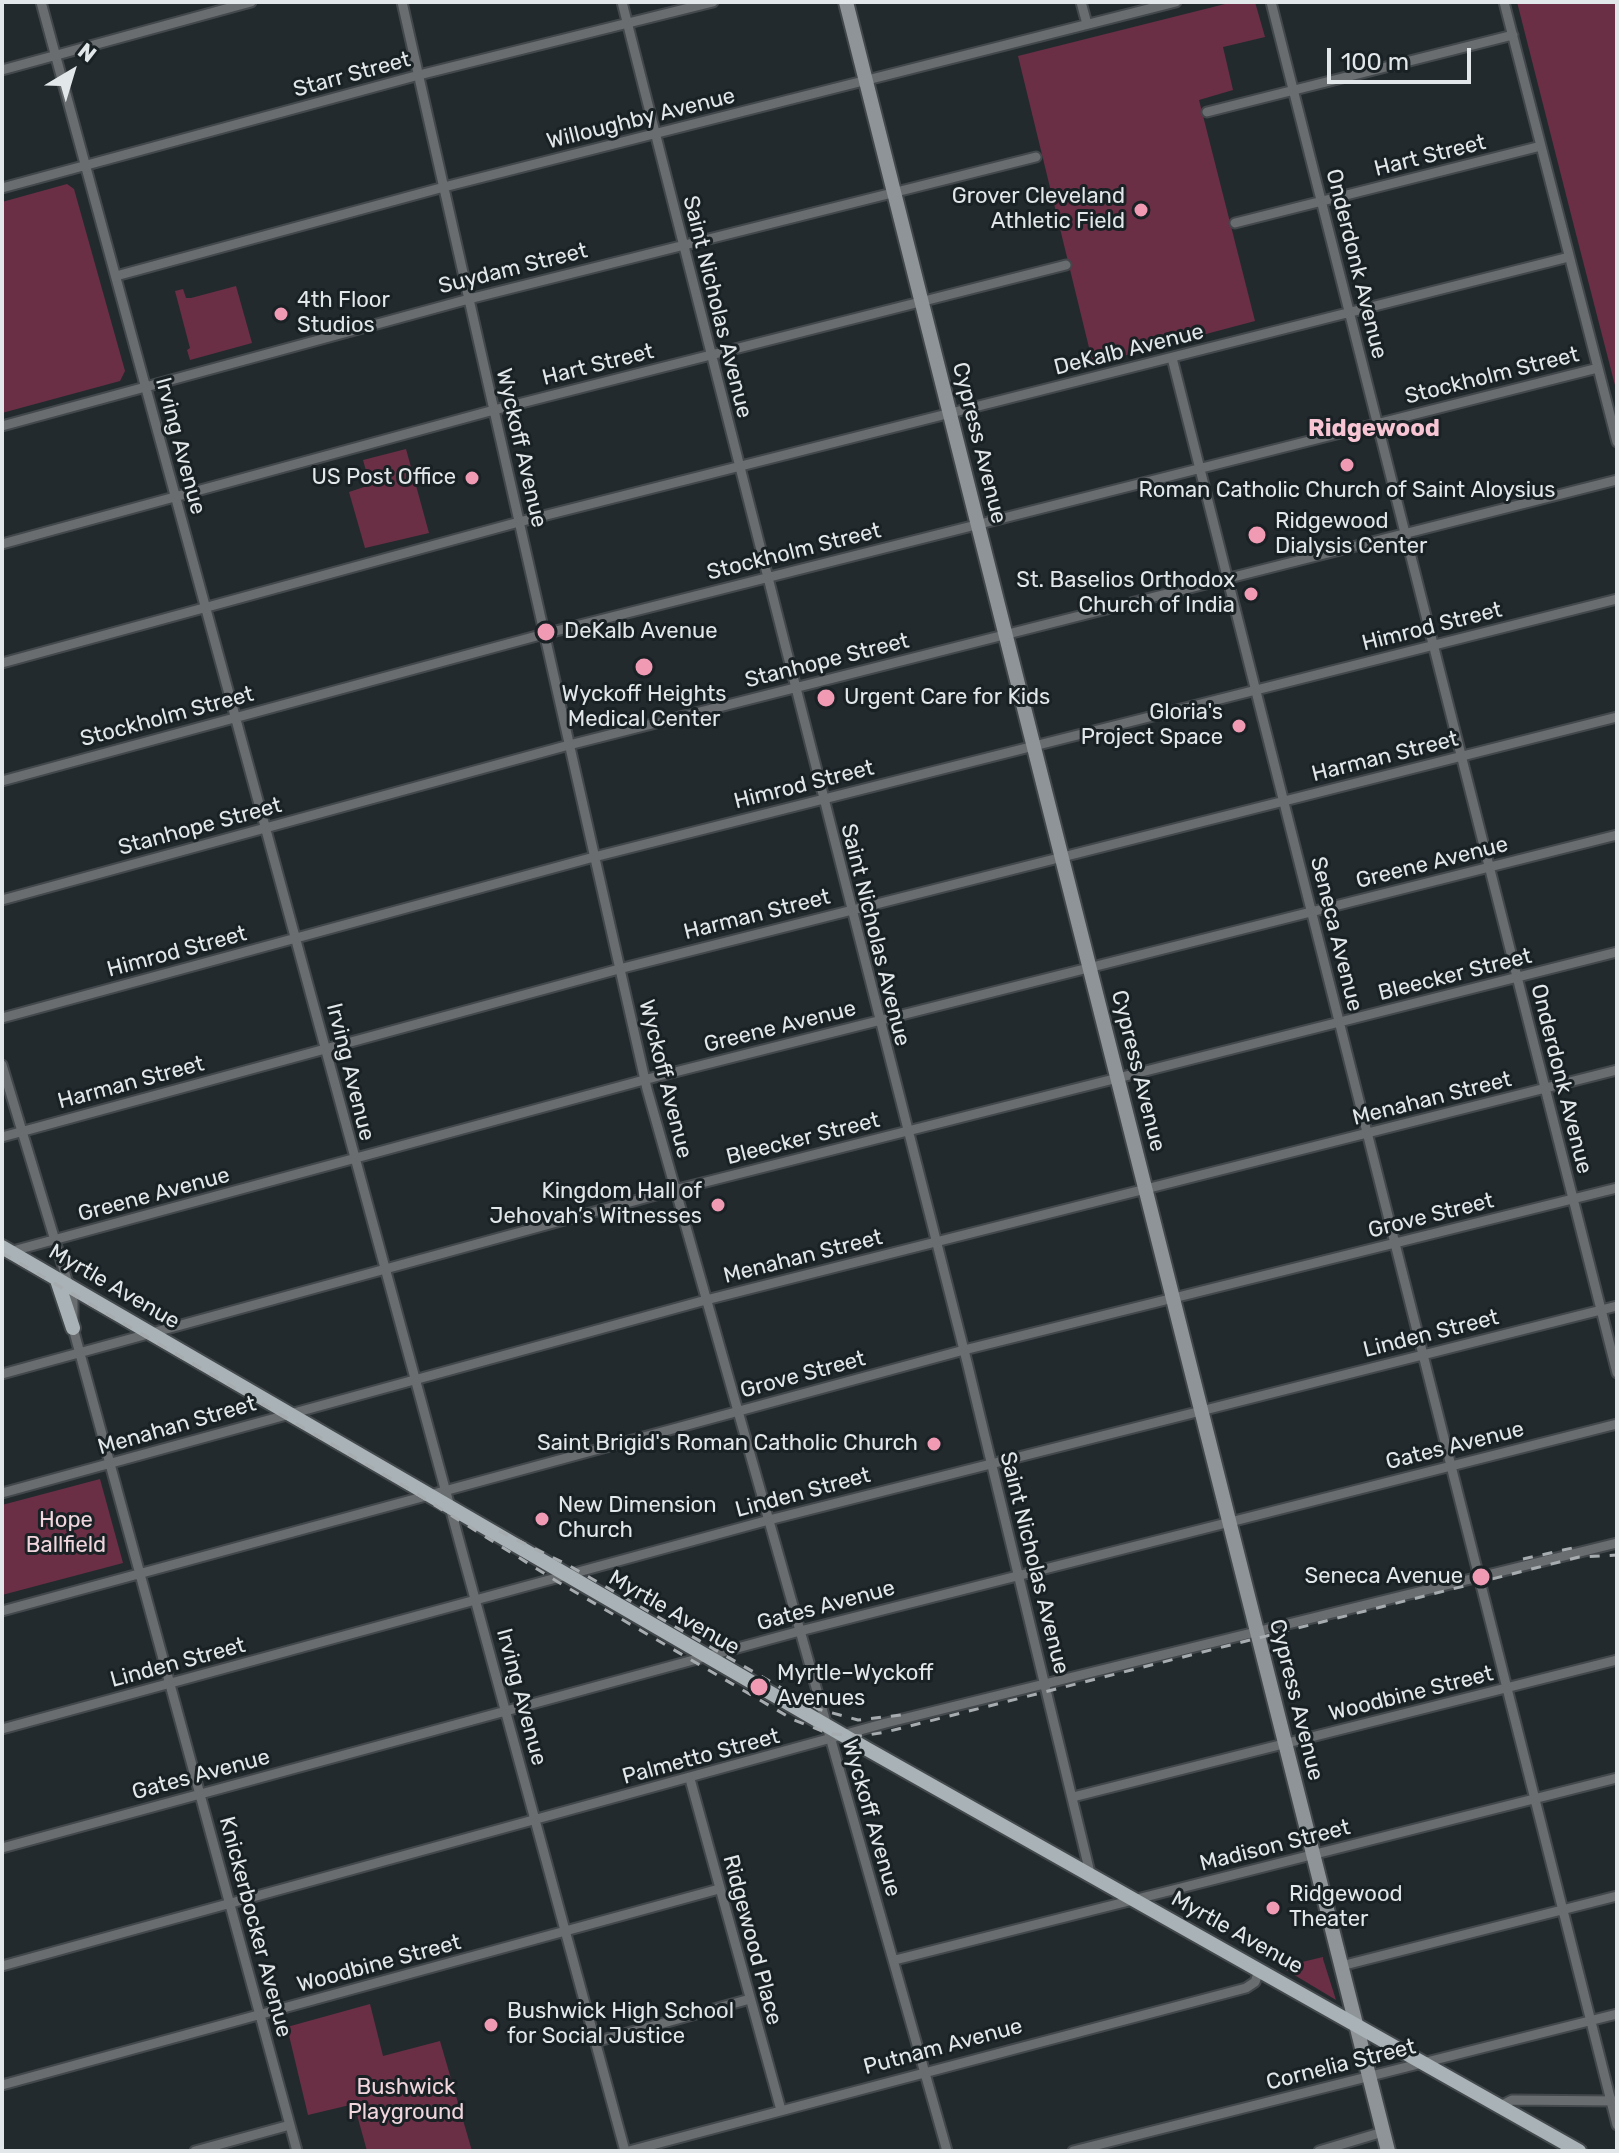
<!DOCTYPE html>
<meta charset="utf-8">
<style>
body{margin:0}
#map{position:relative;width:1619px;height:2153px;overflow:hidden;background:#232a2e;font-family:Rubik,sans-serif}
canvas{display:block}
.frame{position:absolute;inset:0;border:4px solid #e2e7e9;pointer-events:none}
.north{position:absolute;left:32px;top:32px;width:80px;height:80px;-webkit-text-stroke:6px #192125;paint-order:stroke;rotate:38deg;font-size:22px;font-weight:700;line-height:32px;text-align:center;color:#e2e7e9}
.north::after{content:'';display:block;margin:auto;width:28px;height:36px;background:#e2e7e9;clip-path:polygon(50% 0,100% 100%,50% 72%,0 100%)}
.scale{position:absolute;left:1327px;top:48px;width:144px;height:36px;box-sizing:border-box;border:4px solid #e2e7e9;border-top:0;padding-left:10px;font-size:24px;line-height:28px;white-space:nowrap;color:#e2e7e9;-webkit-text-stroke:6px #192125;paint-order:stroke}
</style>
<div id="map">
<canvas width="1619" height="2153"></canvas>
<div class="frame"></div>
<div class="north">N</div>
<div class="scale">100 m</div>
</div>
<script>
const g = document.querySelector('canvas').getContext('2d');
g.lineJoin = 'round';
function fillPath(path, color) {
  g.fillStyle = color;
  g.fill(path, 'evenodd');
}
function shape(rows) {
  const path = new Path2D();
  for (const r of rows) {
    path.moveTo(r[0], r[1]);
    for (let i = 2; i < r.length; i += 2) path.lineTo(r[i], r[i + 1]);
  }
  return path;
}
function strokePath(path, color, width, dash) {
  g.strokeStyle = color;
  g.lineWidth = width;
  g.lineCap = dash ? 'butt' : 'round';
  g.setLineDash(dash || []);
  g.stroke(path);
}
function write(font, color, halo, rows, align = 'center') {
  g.font = font + ' Rubik,sans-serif';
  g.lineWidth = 6;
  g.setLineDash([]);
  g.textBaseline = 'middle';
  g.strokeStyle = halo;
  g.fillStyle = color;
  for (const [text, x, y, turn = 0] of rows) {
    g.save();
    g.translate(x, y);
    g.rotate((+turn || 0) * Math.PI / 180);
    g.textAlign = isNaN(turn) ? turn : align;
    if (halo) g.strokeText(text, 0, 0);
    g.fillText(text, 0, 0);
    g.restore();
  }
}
fillPath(shape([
 [1233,2,1255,2,1265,37,1223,47,1233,90,1199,100,1255,321,1093,364,1018,56],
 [1517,2,1617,2,1617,393,1576,234],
 [67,184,74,189,125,371,120,381,2,413,2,202],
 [236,286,252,343,190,360,187,350,190,348,175,291,183,289,186,298,191,298],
 [406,449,429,533,365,548,349,492,370,485,363,460],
 [100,1479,123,1563,2,1595,2,1505],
 [1323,1957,1323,1959,1336,2000,1281,1967],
 [370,2004,383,2056,440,2041,472,2151,367,2151,354,2104,308,2115,287,2027]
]), '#6a2f44');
const street = shape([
 [41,2,625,2151],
 [402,2,647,1089,947,2151],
 [622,2,967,1362,1091,1877],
 [1081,2,1087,24],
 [1271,2,1617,1373],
 [1504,2,1617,442],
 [2,70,251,2],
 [1207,112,1513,35],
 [2,188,419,75,713,2],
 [1235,223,1541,146],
 [116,276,444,187,1176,2],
 [1172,358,1617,2125],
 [2,426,469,299,1036,157],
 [2,544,494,410,1066,265],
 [2,663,519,522,1569,257],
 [2,781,544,634,1598,368],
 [2,900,569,745,1617,480],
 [2,1018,594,857,1617,599],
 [2,1065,73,1300,73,1328,297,2151],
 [2,1137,619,969,1617,717],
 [9,1252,655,1077,1617,835],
 [2,1374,674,1190,1617,952],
 [2,1493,706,1300,1617,1070],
 [2,1611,964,1350,1617,1188],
 [2,1729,769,1520,1617,1306],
 [690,1779,781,2110],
 [1073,1797,1617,1660],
 [2,1848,800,1631,1617,1424],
 [895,1960,1617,1778],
 [2,1966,886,1723,1617,1543],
 [1341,1966,1617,1896],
 [595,2042,750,1999],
 [2,2085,719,1889],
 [1500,2106,1512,2100,1615,2101],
 [195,2151,290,2125],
 [629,2151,1246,1988,1255,1982,1259,1971],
 [1073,2151,1617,2014],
 [1319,2151,1383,2132]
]);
const secondary = shape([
 [846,2,1388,2151]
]);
const primary = shape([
 [2,1247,867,1749,1579,2151],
 [57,1280,73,1328]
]);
strokePath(street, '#42484c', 13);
strokePath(secondary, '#42484c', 18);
strokePath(primary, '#42484c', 18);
strokePath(street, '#696d6f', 9);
strokePath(secondary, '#8e9497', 14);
strokePath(primary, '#a9b2b6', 14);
strokePath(shape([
 [2,1253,409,1489,558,1582,794,1720,830,1734,862,1736,886,1732,1579,1557,1617,1555],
 [499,1531,568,1565,818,1709,858,1720,910,1714],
 [1523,1559,1577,1547]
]), '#a6acaf', 3, [10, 10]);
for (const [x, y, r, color] of [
 [1141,210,8,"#f09ab4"],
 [281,314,8,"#f09ab4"],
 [1347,465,8,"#f09ab4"],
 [472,478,8,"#f09ab4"],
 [1257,535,10,"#f09ab4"],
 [1251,594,8,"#f09ab4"],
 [546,632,10,"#f09ab4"],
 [644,667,10,"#f09ab4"],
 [826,698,10,"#f09ab4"],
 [1239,726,8,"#f09ab4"],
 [718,1205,8,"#f09ab4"],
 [934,1444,8,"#f09ab4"],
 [542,1519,8,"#f09ab4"],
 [1481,1577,10,"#f09ab4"],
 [759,1687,10,"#f09ab4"],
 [1273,1908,8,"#f09ab4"],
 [491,2025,8,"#f09ab4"]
]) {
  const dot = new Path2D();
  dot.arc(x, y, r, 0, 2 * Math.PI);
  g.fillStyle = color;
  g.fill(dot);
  strokePath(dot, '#192125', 3);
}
write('22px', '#e2e7e9', '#192125', [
 ["Starr Street",352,75,-15],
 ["Willoughby Avenue",641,119,-14],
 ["Hart Street",1430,156,-14],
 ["Onderdonk Avenue",1356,264,76],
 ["Suydam Street",513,269,-14],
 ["Saint Nicholas Avenue",717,307,76],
 ["DeKalb Avenue",1129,350,-14],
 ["Hart Street",598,365,-14],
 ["Stockholm Street",1492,376,-14],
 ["Cypress Avenue",979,443,76],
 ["Irving Avenue",180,446,75],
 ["Wyckoff Avenue",521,448,77],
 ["Stockholm Street",794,552,-14],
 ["Himrod Street",1432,627,-14],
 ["Stanhope Street",827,661,-14],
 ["Stockholm Street",167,717,-15],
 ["Harman Street",1385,757,-14],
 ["Himrod Street",804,785,-14],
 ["Stanhope Street",200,827,-15],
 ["Greene Avenue",1432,863,-14],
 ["Harman Street",757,915,-14],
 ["Seneca Avenue",1336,934,76],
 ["Saint Nicholas Avenue",875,935,76],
 ["Himrod Street",177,952,-15],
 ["Bleecker Street",1455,975,-14],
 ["Greene Avenue",780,1027,-14],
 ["Cypress Avenue",1138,1071,76],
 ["Irving Avenue",350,1072,76],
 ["Wyckoff Avenue",665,1079,76],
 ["Onderdonk Avenue",1561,1079,76],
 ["Harman Street",131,1083,-15],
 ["Menahan Street",1432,1099,-14],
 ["Bleecker Street",803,1139,-14],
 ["Greene Avenue",154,1195,-15],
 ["Grove Street",1431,1216,-14],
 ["Menahan Street",803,1257,-14],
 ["Myrtle Avenue",114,1287,30],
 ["Linden Street",1431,1334,-14],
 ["Grove Street",803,1375,-15],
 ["Menahan Street",177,1426,-16],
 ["Gates Avenue",1455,1446,-14],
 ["Linden Street",803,1493,-15],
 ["Saint Nicholas Avenue",1034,1563,76],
 ["Gates Avenue",826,1606,-15],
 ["Myrtle Avenue",674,1613,30],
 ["Linden Street",178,1663,-15],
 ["Woodbine Street",1411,1694,-14],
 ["Irving Avenue",521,1697,75],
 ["Cypress Avenue",1296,1700,76],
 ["Palmetto Street",701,1757,-15],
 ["Gates Avenue",201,1775,-15],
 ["Wyckoff Avenue",871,1818,74],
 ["Madison Street",1275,1846,-14],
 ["Knickerbocker Avenue",255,1927,75],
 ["Myrtle Avenue",1237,1933,29],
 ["Ridgewood Place",752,1940,75],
 ["Woodbine Street",379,1964,-15],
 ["Putnam Avenue",943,2047,-15],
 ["Cornelia Street",1341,2065,-14]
]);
write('22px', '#e2e7e9', '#192125', [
 ["Grover Cleveland",1125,197,"right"],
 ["Athletic Field",1125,222,"right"],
 ["4th Floor",297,301],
 ["Studios",297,326],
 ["US Post Office",456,478,"right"],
 ["Roman Catholic Church of Saint Aloysius",1347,491,"center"],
 ["Ridgewood",1275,522],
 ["Dialysis Center",1275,547],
 ["St. Baselios Orthodox",1235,581,"right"],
 ["Church of India",1235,606,"right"],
 ["DeKalb Avenue",564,632],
 ["Wyckoff Heights",644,695,"center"],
 ["Medical Center",644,720,"center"],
 ["Urgent Care for Kids",844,698],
 ["Gloria's",1223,713,"right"],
 ["Project Space",1223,738,"right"],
 ["Kingdom Hall of",702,1192,"right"],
 ["Jehovah’s Witnesses",702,1217,"right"],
 ["Saint Brigid's Roman Catholic Church",918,1444,"right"],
 ["New Dimension",558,1506],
 ["Church",558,1531],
 ["Seneca Avenue",1463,1577,"right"],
 ["Myrtle–Wyckoff",777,1674],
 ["Avenues",777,1699],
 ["Ridgewood",1289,1895],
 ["Theater",1289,1920],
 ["Bushwick High School",507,2012],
 ["for Social Justice",507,2037]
], 'left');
write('22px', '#f1d6dd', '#192125', [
 ["Hope",66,1521],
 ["Ballfield",66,1546],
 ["Bushwick",406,2088],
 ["Playground",406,2113]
]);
write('bold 24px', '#f7c5d3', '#192125', [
 ["Ridgewood",1374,429]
]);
</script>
